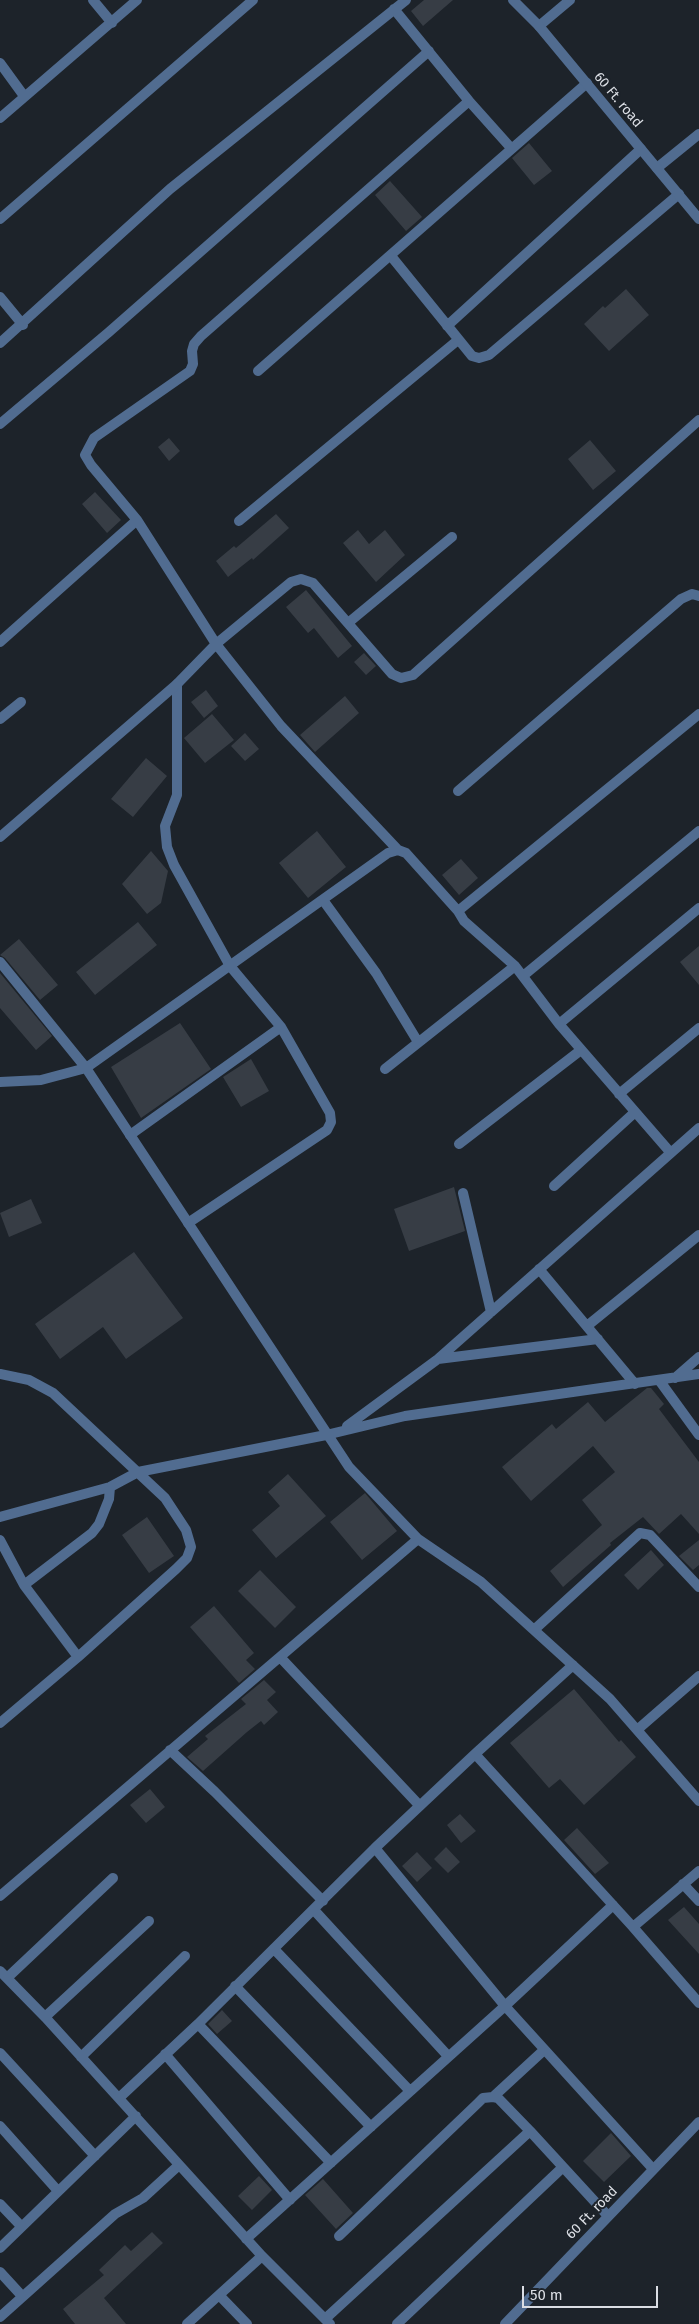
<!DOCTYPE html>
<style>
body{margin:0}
#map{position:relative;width:699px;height:2324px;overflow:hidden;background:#1d232a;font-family:"Fira Sans",sans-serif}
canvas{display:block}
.scale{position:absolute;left:522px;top:2286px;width:136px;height:22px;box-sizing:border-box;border:2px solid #dbdee4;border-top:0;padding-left:6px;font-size:15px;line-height:18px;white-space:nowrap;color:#dbdee4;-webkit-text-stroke:4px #1d232a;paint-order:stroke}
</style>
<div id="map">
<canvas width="699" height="2324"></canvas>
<div class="scale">50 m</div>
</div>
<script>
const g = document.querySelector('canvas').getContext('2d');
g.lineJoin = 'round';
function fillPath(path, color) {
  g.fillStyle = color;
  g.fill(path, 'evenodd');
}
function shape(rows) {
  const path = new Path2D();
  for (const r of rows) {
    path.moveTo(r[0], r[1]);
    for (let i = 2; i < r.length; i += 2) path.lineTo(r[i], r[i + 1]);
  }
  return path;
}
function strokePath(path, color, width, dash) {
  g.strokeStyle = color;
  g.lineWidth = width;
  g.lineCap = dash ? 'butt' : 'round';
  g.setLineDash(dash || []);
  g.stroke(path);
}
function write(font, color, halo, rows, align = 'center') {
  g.font = font + ' "Fira Sans",sans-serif';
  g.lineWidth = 4;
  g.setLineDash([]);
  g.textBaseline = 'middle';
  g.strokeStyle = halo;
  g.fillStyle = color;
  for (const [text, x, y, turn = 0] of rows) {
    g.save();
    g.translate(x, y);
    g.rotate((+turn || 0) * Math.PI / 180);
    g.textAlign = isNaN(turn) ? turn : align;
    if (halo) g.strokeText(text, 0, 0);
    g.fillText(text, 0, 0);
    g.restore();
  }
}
fillPath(shape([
 [424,0,453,0,423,26,411,11],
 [529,143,552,171,534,185,512,158],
 [390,181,422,217,406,231,375,195],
 [626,289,649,315,609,351,584,324,603,306,605,308],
 [169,438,180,451,169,461,158,447],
 [590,440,616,471,593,490,568,459],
 [95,492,121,520,107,533,82,504],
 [276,514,289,528,253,560,252,558,228,577,216,561,234,546,236,548],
 [358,530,369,544,385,530,405,555,376,582,343,543],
 [306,590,352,646,338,658,314,628,308,633,286,607],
 [364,653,376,666,366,675,354,662],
 [206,690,218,706,204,718,191,702],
 [345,696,359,713,315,752,300,735],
 [212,714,234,740,205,763,184,738],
 [245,733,259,749,245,761,231,746],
 [146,758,167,776,133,817,111,799],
 [317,831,346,867,308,898,279,863],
 [151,851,168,871,161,903,147,914,122,884],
 [461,859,478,878,459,895,442,875],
 [138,922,157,945,95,995,76,972],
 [19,939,58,985,40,1000,5,958,0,955],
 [699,946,699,985,680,962],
 [0,973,52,1036,36,1050,0,1008],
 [180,1023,211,1069,141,1118,111,1067],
 [251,1059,269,1091,241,1107,223,1077],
 [454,1187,465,1231,409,1251,394,1209],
 [31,1199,42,1223,9,1237,0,1213],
 [134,1252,183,1318,126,1359,103,1327,60,1359,35,1324],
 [647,1388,651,1388,664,1404,659,1409,699,1462,699,1534,681,1514,659,1534,643,1517,610,1543,611,1545,563,1587,550,1571,602,1525,582,1500,615,1472,593,1446,531,1501,502,1467,552,1424,556,1429,588,1402,605,1422],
 [288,1474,326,1516,276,1558,252,1530,280,1506,268,1492],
 [365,1493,397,1531,362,1560,330,1522],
 [147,1517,174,1556,149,1573,122,1535],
 [699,1540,699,1565,693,1570,679,1556],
 [651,1550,664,1565,638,1590,624,1575],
 [260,1570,296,1607,275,1628,238,1591],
 [214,1606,254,1653,246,1660,255,1669,239,1683,190,1627],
 [264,1680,276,1692,267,1700,278,1712,264,1725,261,1721,247,1732,203,1771,187,1757,208,1739,205,1736,246,1704,241,1699],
 [574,1689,619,1742,621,1740,636,1757,584,1805,560,1779,549,1788,510,1743],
 [150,1789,165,1807,146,1823,130,1805],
 [460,1814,476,1831,461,1843,447,1825],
 [577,1828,609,1863,595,1874,564,1840],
 [446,1847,460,1862,448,1873,434,1859],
 [417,1852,432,1868,417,1882,402,1866],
 [684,1907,699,1924,699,1954,668,1920],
 [222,2010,232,2021,217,2034,208,2024],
 [611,2133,631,2156,604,2182,583,2161],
 [259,2176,272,2190,252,2210,238,2196],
 [323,2179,353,2213,336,2229,305,2195],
 [152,2232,163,2243,104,2298,126,2324,75,2324,63,2309,104,2275,99,2270,125,2245,131,2251]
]), '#373d45');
strokePath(shape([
 [177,684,177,795,165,826,167,847,174,865,230,966,281,1027,330,1113,331,1122,327,1130,188,1223],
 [130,1135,281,1027]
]), '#516c90', 10);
strokePath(shape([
 [93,0,112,23],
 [394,9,469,101,511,148],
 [539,26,570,0],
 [0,63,24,96],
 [0,118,137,0],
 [657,168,699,134],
 [0,219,253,0],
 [391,256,472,356,479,358,489,355,679,194],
 [0,297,23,325],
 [447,326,641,149],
 [0,343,170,189,406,0],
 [258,371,587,83],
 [0,424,109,332,429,51],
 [239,521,458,340],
 [348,623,452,537],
 [0,642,137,520],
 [0,719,21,702],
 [458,791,681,599,692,594,699,596],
 [0,837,177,684,216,644,291,582,301,579,313,583,392,674,401,678,413,675,699,420],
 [398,850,281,726,216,644,137,520,91,465,85,455,94,438,190,371,193,364,192,351,194,344,201,336,469,101],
 [323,900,376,973,418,1042],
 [458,911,699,714],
 [0,962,86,1068,349,1467,418,1539,481,1582,610,1699,699,1801],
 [523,976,699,831],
 [559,1024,699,908],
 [385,1069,515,966],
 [0,1082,41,1080,86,1068,388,853,398,850,406,853,458,911,464,921,515,966,559,1024,670,1152],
 [619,1094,699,1028],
 [459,1144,581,1050],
 [554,1186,634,1113],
 [463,1193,491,1312],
 [539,1269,635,1384],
 [587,1326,699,1235],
 [438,1359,598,1339],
 [0,1374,29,1380,53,1393,165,1498,186,1530,191,1547,187,1558,176,1569,78,1657,0,1723],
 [675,1378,699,1357],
 [659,1380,699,1435],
 [347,1426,438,1359,699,1128],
 [0,1517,110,1487,138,1472,326,1435,405,1416,699,1374],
 [0,1540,24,1585,78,1657],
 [24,1585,92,1533,99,1524,109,1499,110,1487],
 [535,1629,640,1533,650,1535,699,1587],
 [280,1657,419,1805],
 [637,1730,699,1676],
 [170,1750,215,1792,323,1901],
 [475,1754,633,1927,699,2003],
 [375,1848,475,1754,573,1665],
 [683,1884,699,1901],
 [0,1896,418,1539],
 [314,1910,448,2056],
 [633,1927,699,1871],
 [274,1949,410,2091],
 [0,1971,45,2017,262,2256,330,2324],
 [7,1978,113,1878],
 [235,1986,371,2127],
 [45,2017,149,1921],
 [198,2024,331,2163],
 [0,2053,95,2156],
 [165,2054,290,2200],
 [81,2057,185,1956],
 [493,2097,544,2050],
 [119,2098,198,2024,375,1848,505,2006,653,2169],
 [0,2126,58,2191],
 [0,2204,21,2226],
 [339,2236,478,2103,483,2098,493,2097,498,2098,530,2131,608,2216],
 [246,2239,505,2006,613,1905],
 [0,2248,136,2116],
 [0,2272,22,2296],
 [219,2295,247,2324],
 [0,2317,115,2214,143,2198,179,2165],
 [325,2319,530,2131],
 [187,2324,262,2256],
 [397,2324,562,2168]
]), '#516c90', 10);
strokePath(shape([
 [513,0,539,26,699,219],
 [505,2324,699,2122]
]), '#516c90', 10);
write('14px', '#dbdee4', '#1d232a', [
 ["60 Ft. road",618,100,50],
 ["60 Ft. road",592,2213,-46]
]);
</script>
